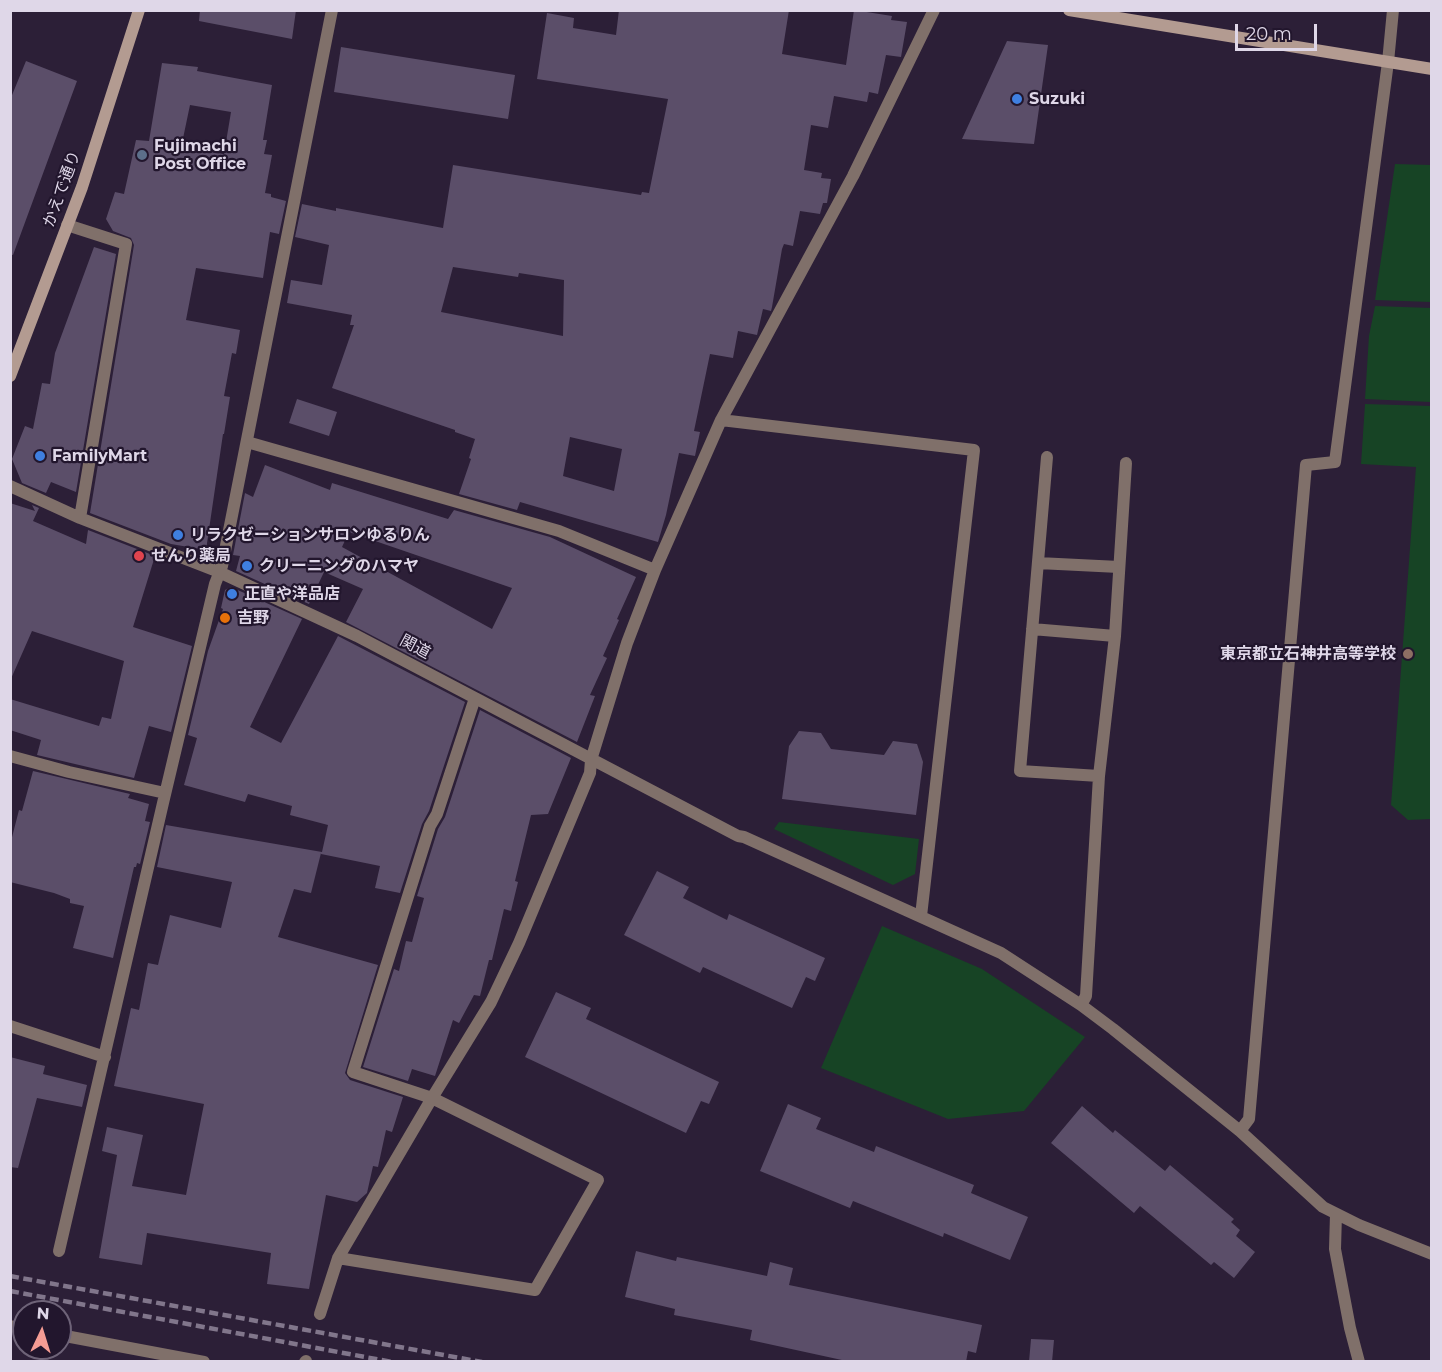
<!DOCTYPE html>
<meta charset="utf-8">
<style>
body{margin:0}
#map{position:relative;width:1442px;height:1372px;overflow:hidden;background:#2c1f37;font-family:Montserrat,sans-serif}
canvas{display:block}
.frame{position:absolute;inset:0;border:12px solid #dfd7e8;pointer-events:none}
.north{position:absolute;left:12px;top:1300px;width:60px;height:60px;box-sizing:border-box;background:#22162d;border:2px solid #6e6378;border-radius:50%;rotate:4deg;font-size:16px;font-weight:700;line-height:24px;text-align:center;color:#dfd7e8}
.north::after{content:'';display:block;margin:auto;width:21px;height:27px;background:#f59c94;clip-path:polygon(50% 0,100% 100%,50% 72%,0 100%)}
.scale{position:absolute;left:1235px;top:24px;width:82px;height:27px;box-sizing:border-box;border:3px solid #dfd7e8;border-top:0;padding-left:8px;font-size:18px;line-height:21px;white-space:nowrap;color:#dfd7e8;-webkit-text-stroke:4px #22162d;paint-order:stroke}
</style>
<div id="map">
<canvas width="1442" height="1372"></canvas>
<div class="frame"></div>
<div class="north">N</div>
<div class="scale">20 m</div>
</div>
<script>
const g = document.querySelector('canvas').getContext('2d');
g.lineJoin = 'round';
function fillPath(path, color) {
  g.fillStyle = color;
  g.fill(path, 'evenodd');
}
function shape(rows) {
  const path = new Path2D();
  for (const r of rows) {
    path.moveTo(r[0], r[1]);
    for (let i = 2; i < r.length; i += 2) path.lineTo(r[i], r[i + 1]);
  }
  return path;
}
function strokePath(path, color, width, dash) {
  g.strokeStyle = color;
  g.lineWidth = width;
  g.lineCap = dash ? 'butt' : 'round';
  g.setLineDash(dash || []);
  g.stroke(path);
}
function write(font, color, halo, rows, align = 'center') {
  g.font = font + ' Montserrat,"Noto Sans JP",sans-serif';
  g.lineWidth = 4.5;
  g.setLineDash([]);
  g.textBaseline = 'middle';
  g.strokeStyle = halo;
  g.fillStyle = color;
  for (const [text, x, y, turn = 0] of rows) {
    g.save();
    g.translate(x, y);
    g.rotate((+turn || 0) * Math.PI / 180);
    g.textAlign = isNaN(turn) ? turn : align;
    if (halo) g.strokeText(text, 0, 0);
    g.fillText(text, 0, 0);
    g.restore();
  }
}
fillPath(shape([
 [1395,164,1431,165,1431,302,1375,300],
 [1375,306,1431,308,1431,402,1365,399,1369,336],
 [1365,404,1431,406,1431,819,1408,820,1391,805,1416,467,1361,464],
 [779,822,919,839,915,874,893,885,774,829],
 [882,926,982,969,1085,1037,1024,1111,948,1119,821,1068]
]), '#174425');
fillPath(shape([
 [200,10,296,10,292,39,199,21],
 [619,10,789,10,782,54,846,65,854,10,892,16,891,20,907,22,901,57,886,55,878,94,869,92,867,102,834,96,828,128,811,125,804,170,822,173,821,178,831,179,827,203,823,203,820,214,800,211,793,246,784,244,782,249,772,307,771,311,763,309,757,335,738,331,733,358,710,354,694,431,700,432,695,456,679,453,666,515,658,542,520,502,517,510,459,494,471,459,469,458,475,439,455,432,455,430,332,388,354,325,350,325,352,315,287,303,291,280,322,285,329,245,295,237,302,204,336,211,336,208,443,228,453,165,641,195,642,192,649,193,668,99,537,79,547,13,574,18,573,28,616,35],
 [453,267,518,277,519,273,564,280,563,336,441,312],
 [570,437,622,449,614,491,563,476],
 [1007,41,1048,45,1034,144,962,139],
 [341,47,515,75,508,119,334,92],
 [26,61,77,81,13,255,10,254,10,100],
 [162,63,198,67,197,71,272,85,263,140,267,140,264,154,272,155,265,193,271,194,271,197,286,201,279,234,270,232,263,278,196,268,186,320,240,330,236,354,232,353,224,396,230,397,224,434,223,434,206,550,171,544,90,513,134,245,131,238,113,231,106,219,115,192,124,194,136,140,149,141],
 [190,105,231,112,224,154,181,148],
 [94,247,116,254,76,492,51,482,46,493,22,483,12,459,25,426,33,429,42,383,50,384,55,353],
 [297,399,337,412,329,436,289,423],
 [265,465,330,490,332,483,448,519,454,510,550,537,636,577,617,619,619,620,603,656,607,658,590,695,595,696,577,742,346,622,363,589,324,572,309,604,236,571,240,556,233,555,245,493,253,497],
 [349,532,512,588,492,629,342,547],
 [10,503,35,511,32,505,39,508,33,521,86,544,88,530,155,556,133,627,192,646,171,732,149,726,134,778,37,755,41,740,10,730,10,699,99,726,102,717,111,719,124,661,32,631,10,681],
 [231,587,302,619,250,727,281,743,338,636,465,702,429,811,422,824,400,893,375,888,380,866,321,854,321,853,311,893,294,889,278,937,378,965,345,1073,350,1080,403,1097,392,1132,386,1130,378,1167,373,1166,367,1193,357,1202,326,1195,309,1289,267,1284,271,1253,147,1233,142,1265,99,1258,117,1155,102,1151,107,1127,143,1135,132,1186,186,1195,204,1104,114,1086,131,1008,139,1010,148,963,158,965,170,915,221,928,232,882,157,867,166,825,322,852,328,825,290,815,292,806,248,794,245,802,184,785,197,738,188,735,208,651,223,609,221,608,225,590],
 [480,710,571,758,548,814,531,815,515,881,518,882,511,911,504,909,492,960,489,960,480,996,474,995,459,1023,453,1020,435,1076,412,1069,408,1081,363,1067,394,969,399,971,406,941,412,942,424,898,417,896,438,829,445,817],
 [799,731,821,733,831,749,884,755,893,741,917,744,923,762,916,815,782,799,789,746],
 [33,771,130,794,128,798,149,804,145,821,150,822,140,864,137,863,136,867,134,867,113,958,73,948,84,906,70,903,70,899,54,893,10,882,10,845,19,810,22,811],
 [657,871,689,887,683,898,727,920,729,914,825,958,815,981,806,977,792,1008,703,967,700,973,624,935],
 [556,992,591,1008,586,1019,719,1082,709,1104,701,1101,686,1133,525,1057],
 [10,1057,45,1066,43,1074,87,1085,82,1107,37,1098,18,1168,10,1167],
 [788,1104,821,1118,816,1129,874,1152,876,1146,974,1185,971,1193,1028,1217,1010,1260,944,1233,943,1237,853,1201,850,1208,760,1171],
 [1082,1106,1113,1133,1115,1130,1165,1171,1170,1165,1234,1219,1231,1222,1240,1230,1236,1236,1255,1252,1234,1278,1214,1262,1211,1265,1140,1206,1134,1213,1051,1143],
 [636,1251,676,1261,677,1257,767,1276,770,1262,793,1268,789,1285,982,1325,976,1353,968,1351,966,1362,851,1362,750,1340,752,1330,674,1315,675,1309,625,1297],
 [1031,1339,1054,1340,1052,1362,1029,1362]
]), '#5b4e69');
strokePath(shape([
 [67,225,126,244,80,518],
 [721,420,974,450,921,916],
 [247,442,559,531,655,570],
 [1047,457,1020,771,1099,776],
 [10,486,80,518,219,572,357,636,738,836,744,837,1001,953,1081,1005,1113,1029,1240,1131,1323,1207,1359,1225,1432,1254],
 [1038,563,1119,567],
 [1032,629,1115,636],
 [10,756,69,772,165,793],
 [1081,1005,1086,996,1099,776,1115,636,1126,463],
 [10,1026,105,1057],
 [1240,1131,1249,1119,1306,465,1335,462,1388,62,1393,10],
 [1336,1214,1335,1249,1350,1328,1359,1362],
 [59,1251,163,803,215,584,222,566,332,10],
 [338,1258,535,1290,598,1180,432,1098,353,1072,430,826,437,814,475,698],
 [320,1314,338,1258,432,1098,491,1002,519,943,590,773,591,760,627,643,655,570,721,420,853,176,934,10],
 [10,1326,24,1329],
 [60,1335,204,1362],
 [305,1362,306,1361]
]), '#80706a', 12);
strokePath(shape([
 [1069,10,1432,69],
 [10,376,82,187,139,10]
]), '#b39b91', 12);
strokePath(shape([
 [10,1276,482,1362],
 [10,1291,392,1362]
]), '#81768b', 4.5, [9, 4.5]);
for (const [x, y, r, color] of [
 [1017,99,6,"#3f7fe0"],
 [142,155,6,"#5c6f8a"],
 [40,456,6,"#3f7fe0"],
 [178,535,6,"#3f7fe0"],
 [139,556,6,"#e0444e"],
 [247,566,6,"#3f7fe0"],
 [232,594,6,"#3f7fe0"],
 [225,618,6,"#e8710a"],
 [1408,654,6,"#8d6e63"]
]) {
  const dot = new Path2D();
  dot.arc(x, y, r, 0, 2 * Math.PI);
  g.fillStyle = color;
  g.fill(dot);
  strokePath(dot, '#22162d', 2);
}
write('bold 16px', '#dfd7e8', '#22162d', [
 ["Suzuki",1029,99],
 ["Fujimachi",154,146],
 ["Post Office",154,164],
 ["FamilyMart",52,456],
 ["リラクゼーションサロンゆるりん",190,535],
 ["せんり薬局",151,556],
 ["クリーニングのハマヤ",259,566],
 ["正直や洋品店",244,594],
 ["吉野",237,618],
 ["東京都立石神井高等学校",1396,654,"right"]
], 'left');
write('16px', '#dfd7e8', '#22162d', [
 ["かえで通り",62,189,-70],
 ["関道",415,647,28]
]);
</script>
